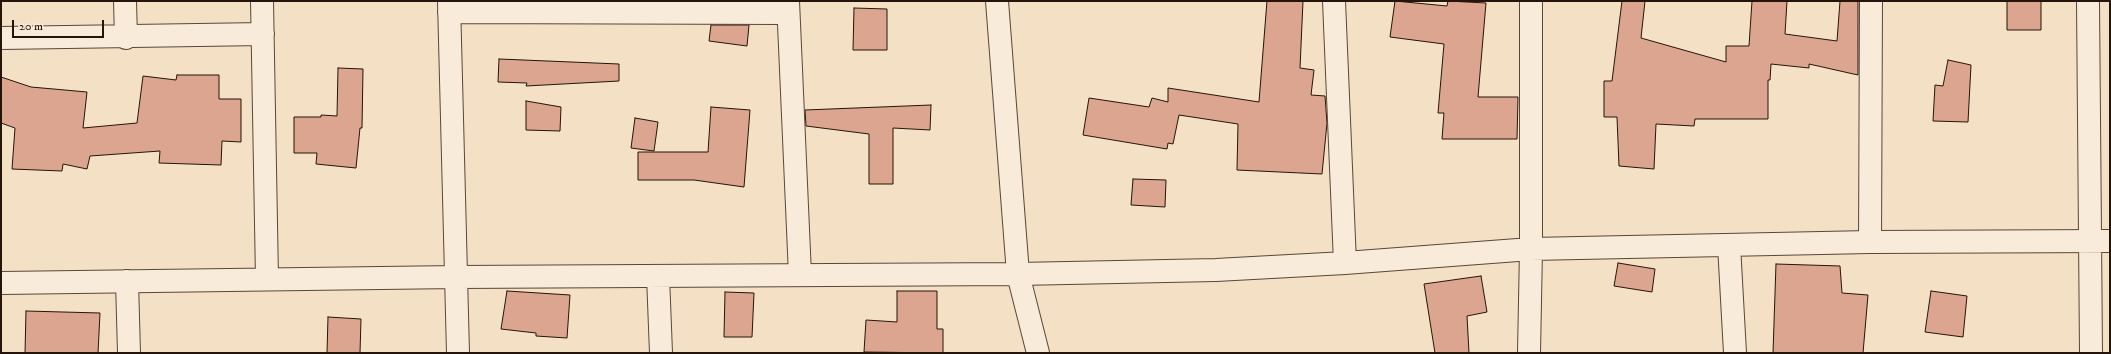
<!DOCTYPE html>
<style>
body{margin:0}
#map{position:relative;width:2111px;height:354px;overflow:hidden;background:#f4e0c5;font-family:"IM FELL DW Pica",serif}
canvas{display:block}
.frame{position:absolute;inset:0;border:2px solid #25140a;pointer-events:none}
.scale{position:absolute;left:12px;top:20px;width:92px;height:18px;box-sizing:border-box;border:2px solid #25140a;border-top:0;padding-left:5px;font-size:12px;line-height:14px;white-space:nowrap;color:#25140a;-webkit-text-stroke:3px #f8ebd9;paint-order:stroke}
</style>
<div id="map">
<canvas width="2111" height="354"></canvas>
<div class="frame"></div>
<div class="scale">20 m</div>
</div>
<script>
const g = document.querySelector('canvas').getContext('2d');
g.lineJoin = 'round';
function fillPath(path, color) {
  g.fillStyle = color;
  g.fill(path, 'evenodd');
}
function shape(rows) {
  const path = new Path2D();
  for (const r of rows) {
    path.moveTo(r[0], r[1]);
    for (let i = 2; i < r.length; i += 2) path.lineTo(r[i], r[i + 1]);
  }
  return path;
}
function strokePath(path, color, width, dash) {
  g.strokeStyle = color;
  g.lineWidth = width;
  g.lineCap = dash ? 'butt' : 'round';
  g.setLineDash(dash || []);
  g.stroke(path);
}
const building = shape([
 [1267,1,1303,1,1300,68,1314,70,1311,95,1325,96,1327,123,1322,174,1237,170,1238,124,1179,115,1173,144,1168,143,1167,149,1083,135,1089,98,1149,107,1152,98,1168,102,1168,88,1259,102,1267,1],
 [1395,1,1447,6,1448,1,1486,3,1478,97,1518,97,1517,139,1442,139,1444,113,1438,113,1444,44,1390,37,1395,1],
 [1622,1,1645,1,1641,38,1726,62,1726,46,1749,46,1752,1,1787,1,1785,34,1837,41,1840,1,1858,1,1858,75,1809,64,1809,68,1771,64,1770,80,1768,80,1768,119,1695,119,1694,126,1656,124,1654,169,1619,166,1617,117,1604,117,1604,81,1612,81,1622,1],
 [2007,1,2041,1,2041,30,2007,30,2007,1],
 [854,8,887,9,887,50,853,50,854,8],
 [711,25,749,25,747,46,709,41,711,25],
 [499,59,619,64,619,81,526,86,527,83,498,82,499,59],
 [1948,60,1971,65,1968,122,1933,121,1935,85,1943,86,1948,60],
 [338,68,363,69,362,128,360,128,356,168,316,164,317,153,294,153,294,117,321,117,321,115,337,116,338,68],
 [177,75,219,75,219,99,241,99,241,142,222,141,221,165,159,163,160,151,90,156,87,169,63,164,62,171,12,169,15,128,1,123,1,77,31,87,87,92,83,128,137,123,143,76,176,80,177,75],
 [526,101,561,107,560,131,526,130,526,101],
 [931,105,930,130,893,128,893,184,869,184,869,134,806,126,805,110,931,105],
 [711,107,750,110,744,187,694,180,638,180,638,152,708,152,711,107],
 [635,118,658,122,654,151,631,148,635,118],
 [1133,179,1166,180,1165,207,1131,205,1133,179],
 [1618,263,1655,269,1652,292,1614,286,1618,263],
 [1776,264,1840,266,1842,293,1868,295,1863,353,1773,353,1776,264],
 [1481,276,1487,312,1467,316,1469,353,1435,353,1424,284,1481,276],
 [507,291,570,295,567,338,536,336,536,333,501,329,507,291],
 [897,291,937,291,937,329,943,329,943,353,864,352,866,320,897,322,897,291],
 [1931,291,1967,296,1963,337,1925,332,1931,291],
 [725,292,754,293,752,337,724,337,725,292],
 [26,311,100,313,98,353,25,353,26,311],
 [328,317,361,319,360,353,327,353,328,317]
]);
fillPath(building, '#dca590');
strokePath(building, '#25140a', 1);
const street = shape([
 [125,1,126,38],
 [262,1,267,279],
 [449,1,458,353],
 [788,1,800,275],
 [997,1,1018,274,1038,353],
 [1334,1,1345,263],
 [2088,1,2091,353],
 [449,12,788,13],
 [1,38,263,34],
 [1870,242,1871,1],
 [1729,245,1735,353],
 [658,276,661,353],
 [127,281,129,353],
 [1,283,457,277,1018,274,1216,270,1345,263,1531,249,1870,242,2110,241],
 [1529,353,1531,249,1531,1]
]);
strokePath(street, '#594739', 24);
strokePath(street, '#f8ebd9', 22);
</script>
